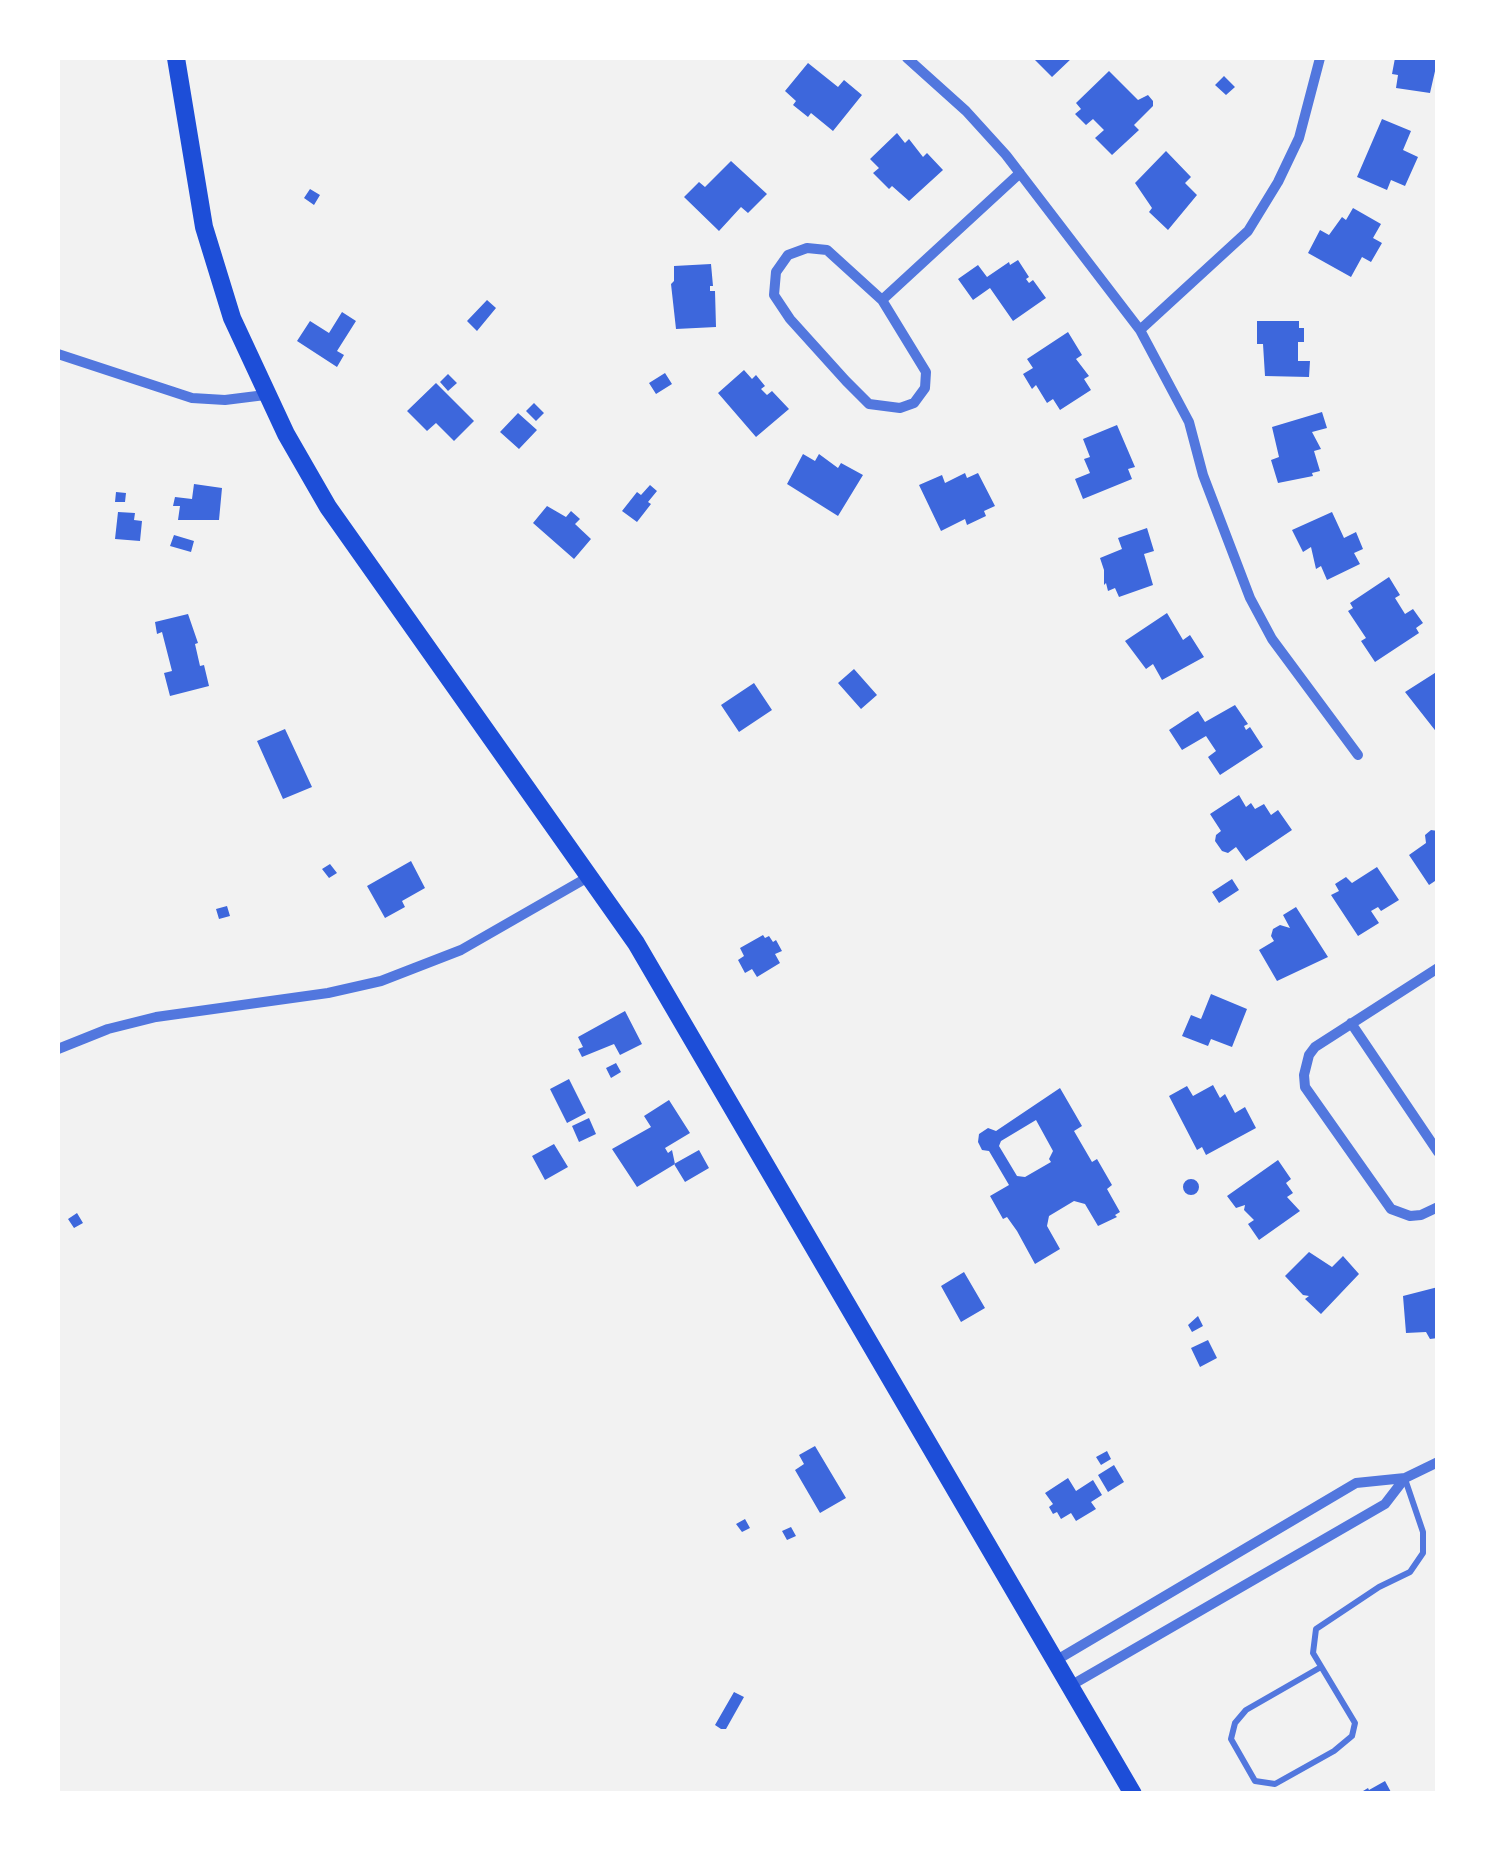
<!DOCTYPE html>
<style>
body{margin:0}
#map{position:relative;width:1495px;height:1851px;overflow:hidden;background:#f2f2f2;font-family:"Varela Round",sans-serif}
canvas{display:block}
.frame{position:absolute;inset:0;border:60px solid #fff;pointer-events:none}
</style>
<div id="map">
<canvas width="1495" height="1851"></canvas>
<div class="frame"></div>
</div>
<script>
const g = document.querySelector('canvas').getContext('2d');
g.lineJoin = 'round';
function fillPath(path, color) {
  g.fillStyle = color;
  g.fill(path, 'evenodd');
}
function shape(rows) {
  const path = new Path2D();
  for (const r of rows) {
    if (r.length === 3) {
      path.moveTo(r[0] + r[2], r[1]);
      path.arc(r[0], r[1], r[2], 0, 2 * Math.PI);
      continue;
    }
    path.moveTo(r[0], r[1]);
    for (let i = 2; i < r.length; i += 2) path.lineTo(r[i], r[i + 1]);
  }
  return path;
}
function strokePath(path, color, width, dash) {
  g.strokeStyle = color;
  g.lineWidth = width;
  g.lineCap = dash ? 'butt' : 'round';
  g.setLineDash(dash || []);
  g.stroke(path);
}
fillPath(shape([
 [1033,58,1072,58,1052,77],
 [1395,58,1438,58,1430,93,1396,88,1398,75,1392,74],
 [808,63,838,87,844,80,862,95,833,131,811,113,808,117,793,105,796,101,785,91],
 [1109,71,1138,100,1148,95,1153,101,1153,106,1134,125,1139,130,1112,155,1095,138,1104,130,1093,119,1086,125,1075,114,1081,109,1076,103],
 [1224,76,1235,87,1226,95,1215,85],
 [1382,119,1411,131,1403,150,1418,157,1405,186,1391,180,1387,190,1357,177],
 [897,133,905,143,909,139,923,157,927,153,943,170,909,201,892,186,889,189,873,173,879,168,870,159],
 [1166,151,1191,177,1185,183,1197,195,1168,230,1149,212,1152,208,1135,183],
 [731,161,767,194,748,213,741,207,719,231,684,197,699,182,705,187],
 [310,189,320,195,314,205,304,198],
 [1353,208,1381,224,1373,238,1382,243,1371,262,1362,257,1351,277,1308,253,1320,230,1329,235,1342,217,1346,220],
 [1018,260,1029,277,1026,279,1029,283,1033,280,1046,298,1013,321,990,288,973,300,958,279,978,265,987,277,1009,262,1010,265],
 [711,264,713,286,710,286,710,291,715,291,716,327,676,329,671,284,674,281,674,266],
 [487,300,496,308,477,331,467,321],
 [342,312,356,321,337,351,344,355,337,367,297,341,310,321,329,333],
 [1257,321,1299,321,1299,328,1304,328,1304,342,1298,342,1298,361,1310,361,1309,377,1265,376,1263,344,1257,344],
 [1068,332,1082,355,1076,359,1089,376,1084,379,1091,390,1060,410,1053,399,1047,403,1036,385,1032,389,1023,374,1033,368,1027,359],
 [744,370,752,379,756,375,765,386,761,389,767,395,772,391,789,409,756,437,718,393],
 [665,373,672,384,656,394,649,383],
 [448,374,457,383,448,391,440,382],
 [436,383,474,421,454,441,436,423,427,431,407,411],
 [534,403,544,413,536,421,526,411],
 [1322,412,1327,428,1312,432,1321,449,1314,451,1320,471,1312,473,1313,476,1278,483,1271,460,1279,457,1272,427],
 [518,413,537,430,519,449,500,432],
 [1117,425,1135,467,1128,469,1132,479,1083,499,1075,479,1090,473,1084,459,1090,457,1083,439],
 [803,454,815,461,819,454,838,468,841,463,863,475,838,516,787,484],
 [965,473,967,478,978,473,995,506,984,511,986,516,967,525,965,519,941,531,919,485,942,475,945,483],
 [194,484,222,488,219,520,178,520,180,506,173,506,175,497,192,499],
 [650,485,657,491,648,502,651,504,637,522,622,511,637,492,641,495],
 [116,492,126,493,125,502,115,502],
 [547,506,566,517,571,511,580,519,575,524,591,539,574,559,533,523],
 [118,512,135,513,134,520,142,521,140,541,115,539],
 [1332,512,1344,538,1356,532,1363,549,1354,553,1360,564,1327,580,1321,566,1316,569,1311,547,1303,552,1292,530],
 [1147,528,1154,551,1144,554,1153,585,1119,597,1115,588,1108,591,1106,583,1104,585,1104,570,1100,558,1122,549,1118,538],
 [174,535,194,541,191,552,170,546],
 [1389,577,1400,595,1395,598,1405,614,1413,609,1423,623,1416,628,1419,633,1375,662,1361,641,1366,638,1348,611,1353,608,1350,603],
 [1167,613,1183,640,1190,635,1204,657,1162,680,1153,664,1146,669,1125,641],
 [188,614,198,643,195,644,200,666,204,665,209,686,170,696,164,673,172,671,162,632,157,634,155,622],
 [854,669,877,695,861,709,838,683],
 [1438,671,1438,734,1405,692],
 [754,683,772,710,739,732,721,705],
 [1235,705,1248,724,1244,726,1246,730,1250,727,1263,747,1220,775,1208,757,1216,751,1206,736,1182,750,1169,730,1198,711,1205,722],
 [285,729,312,787,283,799,257,741],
 [1239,795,1246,807,1251,803,1255,809,1264,804,1271,815,1278,810,1292,830,1246,861,1236,847,1228,853,1222,851,1215,841,1216,835,1221,831,1210,814],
 [1431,830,1438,831,1438,879,1429,885,1409,855,1426,843,1425,835],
 [411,861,425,888,402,901,405,907,385,918,367,886],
 [330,864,337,873,329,878,322,869],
 [1377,867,1399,900,1381,911,1378,907,1371,911,1379,923,1358,936,1331,895,1339,891,1335,884,1346,877,1352,883],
 [1232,879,1239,890,1219,903,1212,892],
 [227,906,230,916,219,919,216,909],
 [1296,907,1328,957,1277,981,1259,950,1274,941,1271,936,1273,929,1280,925,1290,928,1283,915],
 [763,935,765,938,769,936,773,942,776,940,782,951,775,954,780,963,757,977,752,969,745,973,738,960,744,956,740,948],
 [1211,994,1247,1009,1232,1047,1211,1039,1208,1046,1182,1036,1191,1015,1201,1019],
 [625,1011,642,1044,620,1055,614,1044,582,1057,578,1049,583,1047,578,1037],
 [616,1063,621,1072,611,1078,606,1068],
 [569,1079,586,1113,567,1123,550,1089],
 [1213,1085,1220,1098,1225,1094,1235,1113,1245,1107,1256,1128,1206,1155,1202,1147,1197,1150,1169,1096,1187,1086,1193,1096],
 [1060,1088,1082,1126,1074,1131,1092,1162,1097,1159,1112,1185,1107,1189,1120,1212,1115,1215,1117,1217,1098,1226,1085,1204,1074,1201,1049,1216,1047,1226,1060,1249,1035,1264,1017,1231,1007,1217,1003,1219,990,1196,1009,1185,989,1151,982,1150,978,1142,979,1134,988,1128,996,1131],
 [1036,1120,1053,1151,1049,1159,1051,1162,1025,1177,1017,1176,999,1146,1001,1141],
 [669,1100,690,1133,665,1148,668,1153,672,1150,675,1164,637,1187,612,1149,651,1127,644,1116],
 [589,1118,596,1134,579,1142,572,1126],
 [554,1144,568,1167,545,1180,532,1156],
 [699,1150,709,1168,685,1182,674,1164],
 [1278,1160,1291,1179,1286,1183,1293,1193,1287,1197,1300,1211,1259,1240,1248,1224,1254,1220,1244,1210,1245,1205,1236,1208,1227,1196],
 [1191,1187,8],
 [77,1213,83,1223,74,1228,68,1219],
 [1309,1252,1332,1267,1343,1256,1359,1274,1321,1314,1305,1299,1309,1296,1303,1295,1285,1276],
 [964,1272,985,1308,961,1322,941,1286],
 [1438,1287,1438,1338,1430,1339,1426,1332,1406,1333,1403,1296],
 [1198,1316,1203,1326,1192,1332,1188,1325],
 [1208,1340,1217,1358,1200,1367,1191,1348],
 [815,1446,846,1498,820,1513,795,1470,804,1464,799,1455],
 [1107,1451,1111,1459,1101,1465,1096,1457],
 [1114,1465,1124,1482,1108,1492,1098,1475],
 [1068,1478,1076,1491,1093,1480,1102,1495,1091,1502,1096,1509,1076,1521,1071,1513,1061,1519,1057,1512,1053,1514,1049,1507,1053,1504,1045,1493],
 [745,1519,750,1528,742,1532,736,1524],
 [791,1527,796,1536,787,1540,782,1531],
 [734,1692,744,1697,726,1729,721,1729,715,1725],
 [1385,1781,1392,1794,1358,1794,1368,1788,1369,1790]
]), '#3d67dc');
strokePath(shape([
 [1321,1667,1246,1710,1235,1723,1231,1739,1255,1781,1275,1784,1334,1751,1352,1736,1355,1723,1313,1653,1316,1629,1379,1587,1410,1572,1423,1553,1423,1532,1405,1479]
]), '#5277de', 6);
strokePath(shape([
 [907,58,966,111,1006,155,1140,330,1189,422,1203,475,1250,598,1272,639,1358,755],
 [882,300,926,372,925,388,914,403,900,408,869,404,846,381,790,319,774,295,776,272,788,255,807,248,827,250,882,300,1020,173],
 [1140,330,1248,231,1278,182,1299,138,1320,58],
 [58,354,192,398,225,400,265,395],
 [1438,968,1315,1047,1309,1055,1304,1075,1305,1087,1391,1209,1410,1216,1421,1215,1438,1207],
 [1351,1023,1438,1152],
 [58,1049,108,1029,156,1017,328,993,381,981,461,950,590,876],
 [1055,1661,1356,1483,1405,1478,1438,1462],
 [1070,1686,1385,1504,1405,1478]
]), '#5277de', 10);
strokePath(shape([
 [176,58,204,227,232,318,286,434,328,507,636,943,1133,1794]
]), '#1d4ed8', 18);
</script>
